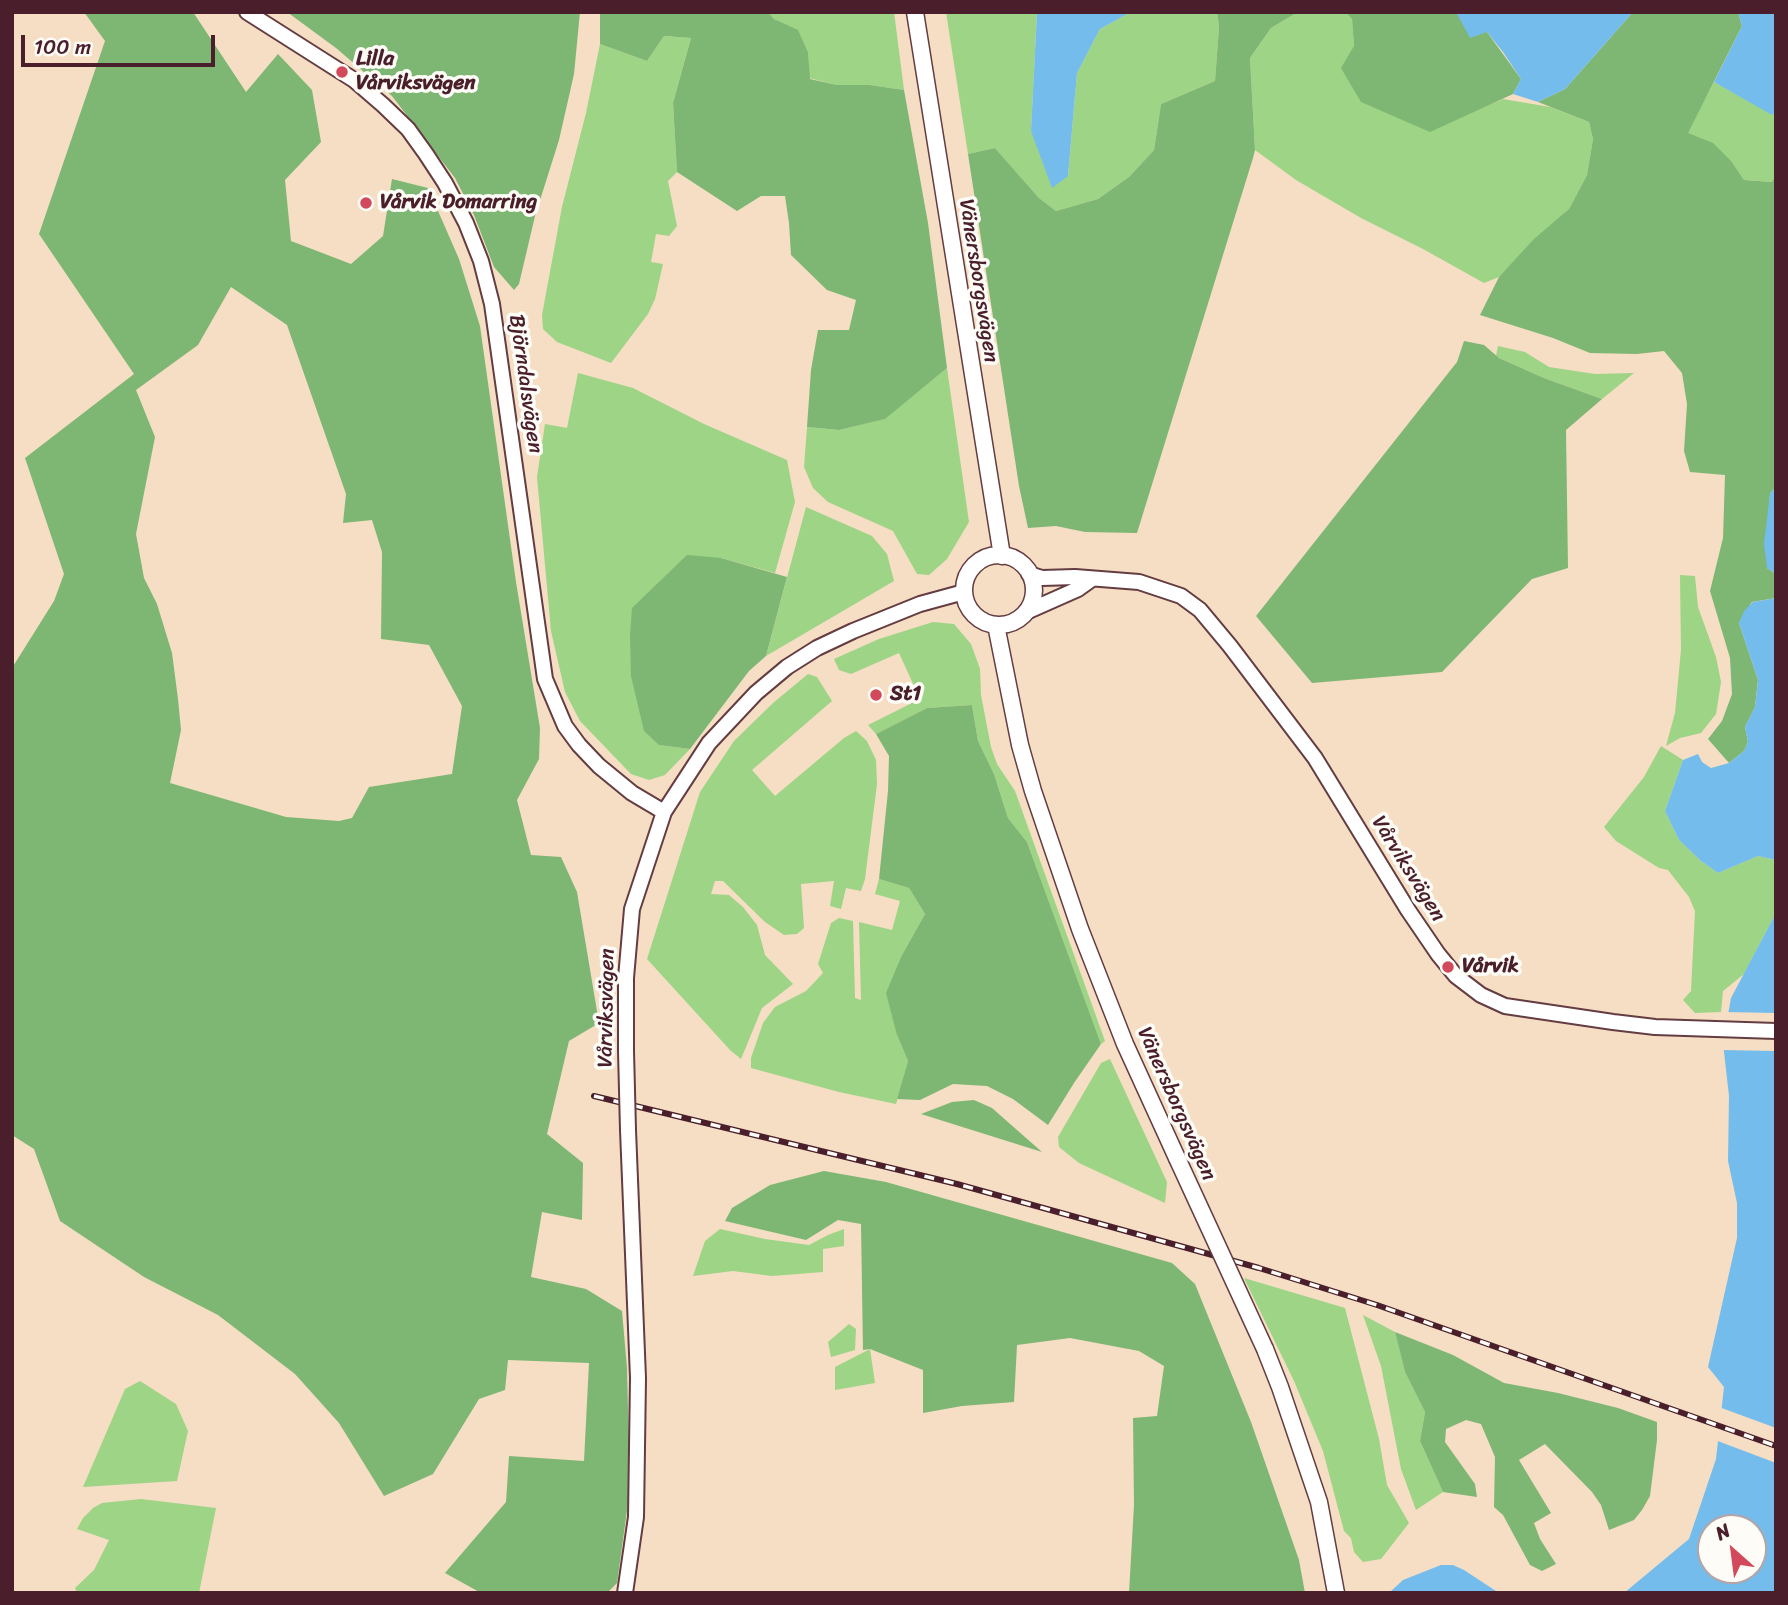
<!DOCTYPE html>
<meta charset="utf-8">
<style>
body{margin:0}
#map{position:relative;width:1788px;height:1605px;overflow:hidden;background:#f5dec3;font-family:Sriracha,sans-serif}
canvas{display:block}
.frame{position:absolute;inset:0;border:14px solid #4a1f2b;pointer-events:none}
.north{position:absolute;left:1697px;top:1514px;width:70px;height:70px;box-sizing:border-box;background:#fdfcf7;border:2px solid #b5a4a5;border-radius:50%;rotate:332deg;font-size:19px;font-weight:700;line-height:28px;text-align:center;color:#4a1f2b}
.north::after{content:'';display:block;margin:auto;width:24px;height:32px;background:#d1495b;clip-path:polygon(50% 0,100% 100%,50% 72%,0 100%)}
.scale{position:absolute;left:21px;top:35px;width:194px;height:32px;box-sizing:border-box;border:4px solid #4a1f2b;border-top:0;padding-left:9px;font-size:21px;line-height:24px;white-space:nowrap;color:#4a1f2b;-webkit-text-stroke:5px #fdfcf7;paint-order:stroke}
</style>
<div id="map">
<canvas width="1788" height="1605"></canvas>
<div class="frame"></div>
<div class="north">N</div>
<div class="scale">100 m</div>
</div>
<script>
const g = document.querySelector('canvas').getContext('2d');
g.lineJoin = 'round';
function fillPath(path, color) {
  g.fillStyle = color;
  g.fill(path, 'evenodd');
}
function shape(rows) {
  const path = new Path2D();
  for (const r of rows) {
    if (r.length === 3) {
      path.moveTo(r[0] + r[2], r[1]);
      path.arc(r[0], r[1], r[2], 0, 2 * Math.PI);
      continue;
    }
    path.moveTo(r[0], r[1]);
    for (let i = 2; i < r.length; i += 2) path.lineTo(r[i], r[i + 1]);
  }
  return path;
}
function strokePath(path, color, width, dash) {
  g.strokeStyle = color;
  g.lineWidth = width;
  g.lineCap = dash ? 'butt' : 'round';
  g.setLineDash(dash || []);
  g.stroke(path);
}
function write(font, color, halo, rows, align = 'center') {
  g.font = font + ' Sriracha,sans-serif';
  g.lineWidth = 7;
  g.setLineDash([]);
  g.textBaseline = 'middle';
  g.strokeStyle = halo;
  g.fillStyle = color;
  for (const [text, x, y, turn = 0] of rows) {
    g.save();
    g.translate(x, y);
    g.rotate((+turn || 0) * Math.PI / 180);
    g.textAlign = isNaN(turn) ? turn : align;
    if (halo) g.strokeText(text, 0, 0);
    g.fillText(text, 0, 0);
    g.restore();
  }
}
fillPath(shape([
 [768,12,894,12,904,90,870,85,837,85,809,78,808,52,798,31,774,19],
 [946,12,1037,12,1031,131,1068,176,1077,73,1100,29,1131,12,1217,12,1219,27,1215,81,1161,104,1154,150,1129,177,1098,199,1056,211,1039,198,995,148,968,154],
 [1298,12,1345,12,1352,19,1354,46,1476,110,1503,99,1550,107,1589,122,1593,139,1587,175,1569,209,1499,277,1484,283,1423,249,1361,218,1296,180,1255,150,1250,58,1271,28],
 [664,36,691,38,673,103,677,172,668,181,677,226,669,236,656,234,651,262,663,264,655,299,648,314,611,363,557,342,543,329,542,315,562,207,586,113,600,44,647,61],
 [1714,82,1772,114,1776,111,1776,176,1773,182,1744,180,1732,162,1687,133],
 [1498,346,1525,352,1549,367,1595,374,1634,373,1602,399,1544,378,1499,358,1496,356],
 [947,368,969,522,947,559,929,575,917,574,893,531,828,502,813,488,804,467,807,427,839,430,884,419],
 [578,373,633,388,704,424,787,460,795,502,775,573,721,558,659,745,690,749,665,775,649,780,631,774,580,721,565,692,551,631,537,477,545,424,567,428],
 [806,507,872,536,887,554,894,581,766,656],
 [1680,575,1695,576,1698,607,1716,657,1721,682,1716,714,1701,733,1680,738,1666,746,1675,713,1681,650],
 [933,622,954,624,971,644,980,669,981,695,991,747,997,764,1015,791,1105,1041,1101,1044,1027,842,1008,818,994,774,978,741,972,705,927,708,876,734,868,725,920,699,899,653,851,674,839,670,834,659,879,639],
 [808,674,817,677,832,701,752,770,775,796,844,738,856,731,867,741,876,760,877,784,865,879,861,891,846,888,841,909,830,906,834,881,801,884,804,928,797,934,784,935,765,922,723,881,715,881,711,894,729,895,743,907,757,925,765,955,793,984,762,1008,741,1059,730,1050,647,959,700,792,734,741,773,703],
 [1661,746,1683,760,1665,811,1679,840,1701,861,1718,873,1758,856,1776,860,1776,913,1744,974,1723,991,1721,1012,1695,1013,1683,1000,1691,991,1695,911,1689,897,1668,870,1659,868,1616,841,1604,827,1644,777],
 [879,879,909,888,925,914,902,955,897,1035,908,1061,896,1104,839,1092,751,1068,751,1058,763,1023,775,1007,806,991,823,973,818,964,831,923,839,918,853,921,855,998,861,1000,859,922,892,930,900,901,875,894],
 [1110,1059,1167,1182,1165,1203,1079,1163,1059,1147,1058,1137,1101,1063],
 [720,1229,765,1239,809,1245,828,1235,844,1229,844,1246,823,1249,823,1272,772,1276,733,1271,693,1276,705,1241],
 [1244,1278,1345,1308,1379,1439,1387,1485,1409,1523,1381,1559,1363,1562,1354,1552,1351,1538,1344,1531,1323,1451,1294,1381],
 [1363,1315,1395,1332,1405,1372,1425,1412,1420,1441,1443,1492,1416,1510,1401,1469,1381,1366],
 [849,1324,856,1329,855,1350,831,1357,828,1342],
 [870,1349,875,1383,835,1390,835,1367],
 [140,1381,176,1404,188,1431,177,1481,83,1487,125,1389],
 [141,1499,216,1508,199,1593,77,1593,75,1588,94,1570,109,1540,77,1529,83,1518,93,1508,102,1503]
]), '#9dd486');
fillPath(shape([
 [84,12,193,12,246,92,278,54,312,90,321,142,285,180,291,241,351,264,383,236,392,179,428,188,459,259,480,326,516,582,540,728,539,759,517,800,531,855,561,857,577,892,599,1023,569,1041,547,1134,583,1163,582,1220,542,1212,531,1277,586,1289,622,1311,627,1368,630,1489,617,1583,607,1593,481,1593,445,1573,506,1502,509,1456,584,1461,589,1363,508,1360,505,1390,479,1399,433,1474,384,1496,339,1423,295,1374,218,1315,144,1277,60,1221,34,1149,12,1135,12,668,54,601,64,574,25,458,134,374,39,234,105,41],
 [231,287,287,325,346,494,343,523,372,520,382,552,381,639,429,645,462,706,452,774,369,787,352,818,339,821,286,817,170,783,181,730,178,699,172,653,157,604,144,578,136,534,155,437,136,390,198,345],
 [287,12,580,12,574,74,559,140,535,216,519,284,514,290,494,267,474,215,455,178,392,96,336,48],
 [600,12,768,12,774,19,798,30,808,52,810,79,837,85,870,85,904,90,928,223,947,368,885,419,839,430,807,427,811,370,818,330,849,330,856,300,827,290,791,255,789,223,785,196,761,196,737,211,677,172,673,103,691,38,664,36,647,61,600,44],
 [1217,12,1298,12,1271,28,1250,58,1255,150,1253,158,1137,533,1085,532,1056,526,1028,528,1019,486,968,154,995,148,1039,198,1056,211,1098,199,1129,177,1154,150,1161,104,1215,81,1219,27],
 [1345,12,1456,12,1461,19,1487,32,1521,79,1513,94,1430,132,1361,102,1341,68,1354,46,1352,19],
 [1633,12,1738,12,1742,26,1688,133,1713,143,1732,162,1744,180,1772,182,1776,176,1776,486,1770,494,1767,568,1776,574,1776,598,1752,602,1739,623,1758,680,1755,707,1745,727,1748,742,1744,751,1729,763,1708,739,1722,721,1732,694,1730,658,1710,591,1723,538,1725,475,1690,472,1684,451,1687,404,1682,373,1664,351,1637,354,1590,353,1553,338,1480,315,1499,277,1534,239,1569,209,1587,175,1593,139,1589,122,1538,102,1565,89],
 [1464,341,1484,345,1499,358,1544,378,1602,399,1566,430,1568,568,1532,579,1442,672,1312,683,1256,616,1457,362],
 [687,555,721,558,787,577,766,656,749,671,690,749,659,745,644,731,631,676,630,635,632,608],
 [972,705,978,741,994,774,1008,818,1027,842,1101,1044,1074,1083,1048,1125,1013,1099,987,1086,953,1084,920,1100,897,1099,908,1061,897,1035,886,993,902,955,925,914,909,888,879,879,888,791,889,756,876,734,927,708],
 [974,1100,992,1108,1042,1152,921,1114,952,1102],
 [824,1171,886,1182,1172,1263,1195,1284,1251,1422,1299,1560,1305,1593,1129,1593,1134,1505,1133,1418,1157,1416,1164,1366,1139,1351,1070,1338,1017,1345,1014,1402,962,1406,923,1413,923,1370,870,1349,863,1350,861,1224,838,1220,806,1240,725,1221,732,1208,770,1185],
 [1395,1332,1453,1355,1504,1383,1558,1393,1618,1408,1657,1422,1657,1440,1650,1496,1642,1510,1634,1520,1609,1530,1601,1505,1592,1492,1545,1444,1519,1460,1551,1513,1534,1523,1540,1539,1556,1564,1542,1571,1530,1565,1503,1515,1494,1507,1495,1457,1481,1424,1466,1420,1446,1429,1445,1442,1475,1484,1477,1497,1443,1492,1420,1441,1425,1412,1405,1372]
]), '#7eb673');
fillPath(shape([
 [1037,12,1131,12,1100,29,1077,73,1068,176,1052,188,1031,131],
 [1456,12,1633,12,1565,89,1538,102,1513,94,1521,79,1503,52,1487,32,1470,38],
 [1738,12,1776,12,1776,111,1772,115,1714,82,1742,26],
 [1776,486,1776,574,1767,568,1764,544,1770,494],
 [1776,598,1776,860,1758,856,1718,873,1701,861,1679,840,1665,811,1683,760,1698,754,1702,762,1711,768,1729,763,1744,751,1748,742,1745,727,1755,707,1758,680,1739,623,1744,611,1753,602],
 [1776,913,1776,1593,1624,1593,1689,1539,1716,1459,1724,1387,1708,1367,1737,1238,1737,1203,1728,1161,1729,1096,1723,1043,1731,998],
 [1711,1528,1753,1528,1753,1570,1711,1570],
 [1441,1565,1453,1565,1464,1570,1499,1593,1389,1593,1403,1580]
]), '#74bcec');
fillPath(shape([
 [1725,1012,1776,1013,1776,1051,1721,1050],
 [1719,1407,1776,1428,1776,1463,1715,1440]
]), '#f5dec3');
const tertiary = shape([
 [247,12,354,80,383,105,408,129,426,154,445,183,466,223,481,261,492,304,545,679,565,726,579,745,599,766,632,793,664,812],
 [1029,574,1042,578,1075,577,1139,582,1181,596,1200,610,1230,646,1315,758,1408,910,1438,954,1456,976,1481,995,1505,1006,1613,1022,1655,1027,1776,1031],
 [1026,612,1078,589,1092,579],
 [626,1051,626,978,632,909,664,812,709,743,756,693,787,667,817,648,853,631,920,604,964,592],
 [625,1593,636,1517,638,1378,628,1130]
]);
const secondary = shape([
 [915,12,1002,556],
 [999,590,35],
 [996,625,1020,745,1033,791,1080,929,1125,1044,1177,1158],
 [1265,1349,1280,1387,1319,1502,1336,1593]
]);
strokePath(tertiary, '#643c42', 18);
strokePath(secondary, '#643c42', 19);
strokePath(tertiary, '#fff', 14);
strokePath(secondary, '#fff', 16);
const rail = shape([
 [594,1096,957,1184,1259,1268,1377,1305,1776,1446]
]);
strokePath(rail, '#4a1f2b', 6);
strokePath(rail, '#fdfcf7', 3.5, [10]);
const tertiaryBridge = shape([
 [626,1051,628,1130]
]);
const secondaryBridge = shape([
 [1177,1158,1265,1349]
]);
strokePath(tertiaryBridge, '#643c42', 18, []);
strokePath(secondaryBridge, '#643c42', 19, []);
strokePath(tertiaryBridge, '#fff', 14);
strokePath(secondaryBridge, '#fff', 16);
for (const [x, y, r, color] of [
 [342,72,7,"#d1495b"],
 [366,203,7,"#d1495b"],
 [876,695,7,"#d1495b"],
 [1448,967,7,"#d1495b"]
]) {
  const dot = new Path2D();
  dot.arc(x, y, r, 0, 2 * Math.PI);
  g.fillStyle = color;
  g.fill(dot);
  strokePath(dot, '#fdfcf7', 2.5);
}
write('bold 21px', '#4a1f2b', '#fdfcf7', [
 ["Lilla",356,60],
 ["Vårviksvägen",356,84],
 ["Vårvik Domarring",380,203],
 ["St1",890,695],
 ["Vårvik",1462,967]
], 'left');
write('21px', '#4a1f2b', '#fdfcf7', [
 ["Vänersborgsvägen",978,281,81],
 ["Björndalsvägen",525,384,82],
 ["Vårviksvägen",1408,869,58],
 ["Vårviksvägen",607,1008,-89],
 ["Vänersborgsvägen",1176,1104,66]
]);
</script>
